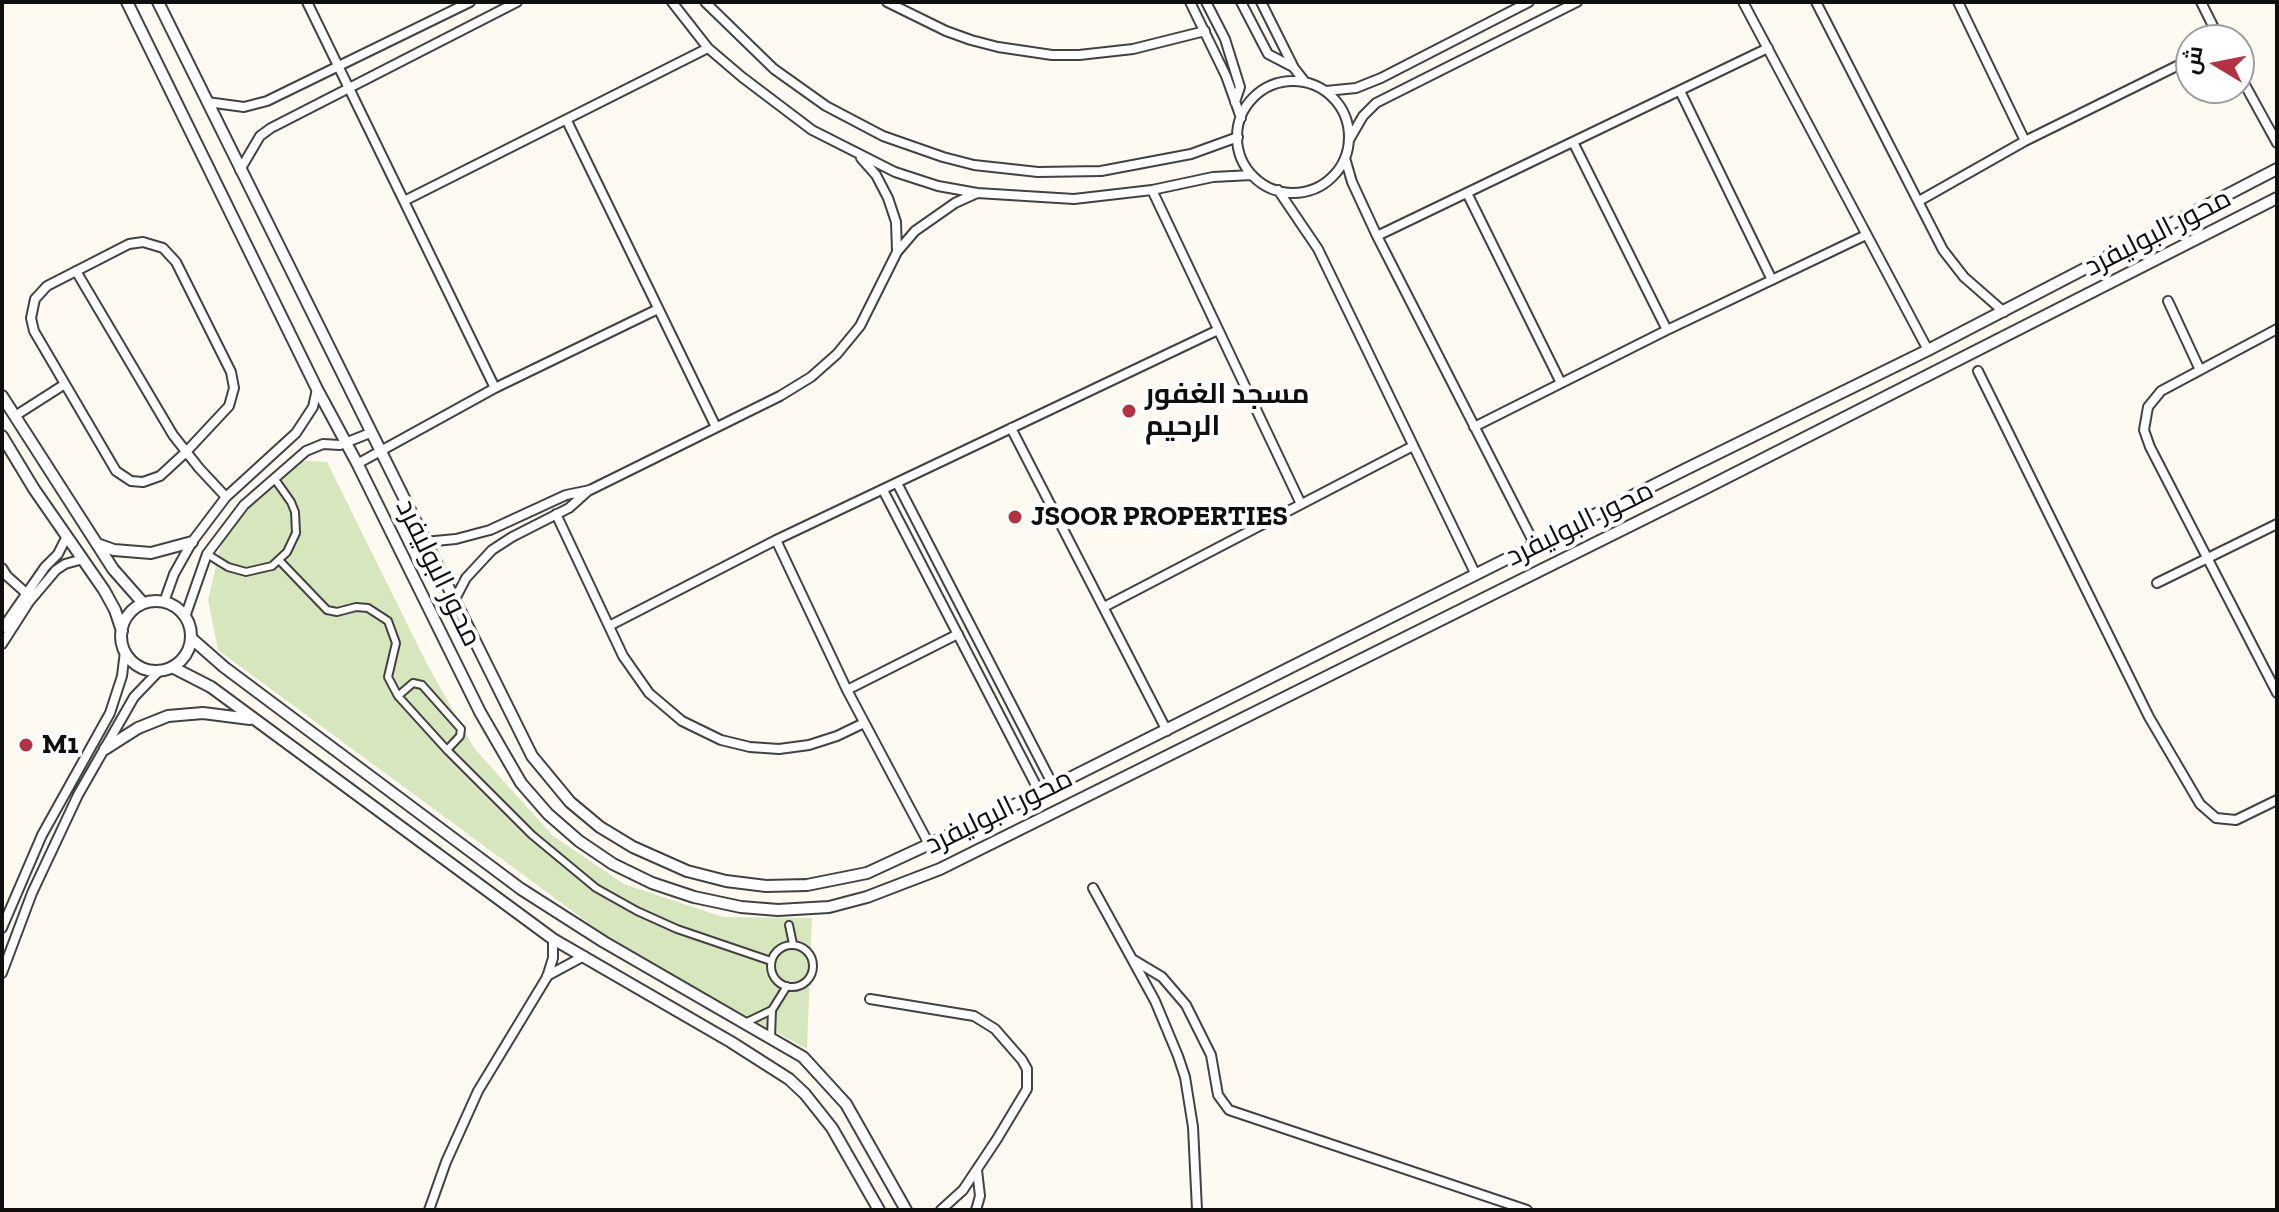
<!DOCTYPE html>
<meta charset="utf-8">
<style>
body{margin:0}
#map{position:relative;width:2279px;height:1212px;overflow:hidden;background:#fefaf2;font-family:"Zilla Slab",Cairo,serif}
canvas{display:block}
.frame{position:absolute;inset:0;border:4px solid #0f0f0f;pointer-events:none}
.north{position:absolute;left:2175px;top:24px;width:80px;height:80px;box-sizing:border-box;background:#fff;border:2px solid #9f9f9f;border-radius:50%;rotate:280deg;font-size:22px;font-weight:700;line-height:32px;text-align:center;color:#0f0f0f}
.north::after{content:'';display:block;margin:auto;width:28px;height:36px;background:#b43142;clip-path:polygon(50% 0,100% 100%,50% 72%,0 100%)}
</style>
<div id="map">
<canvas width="2279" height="1212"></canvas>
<div class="frame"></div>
<div class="north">ش</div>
</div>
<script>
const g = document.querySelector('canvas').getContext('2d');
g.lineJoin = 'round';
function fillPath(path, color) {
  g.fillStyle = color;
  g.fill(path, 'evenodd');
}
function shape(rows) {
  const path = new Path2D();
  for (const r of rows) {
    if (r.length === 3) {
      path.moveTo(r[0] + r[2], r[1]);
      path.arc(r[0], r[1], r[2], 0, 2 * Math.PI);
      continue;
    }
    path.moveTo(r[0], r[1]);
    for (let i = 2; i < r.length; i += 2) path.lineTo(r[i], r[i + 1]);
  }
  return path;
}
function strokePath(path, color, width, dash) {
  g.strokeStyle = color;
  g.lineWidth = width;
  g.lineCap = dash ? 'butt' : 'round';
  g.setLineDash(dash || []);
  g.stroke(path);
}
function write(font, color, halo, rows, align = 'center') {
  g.font = font + ' "Zilla Slab",Cairo,serif';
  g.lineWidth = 8;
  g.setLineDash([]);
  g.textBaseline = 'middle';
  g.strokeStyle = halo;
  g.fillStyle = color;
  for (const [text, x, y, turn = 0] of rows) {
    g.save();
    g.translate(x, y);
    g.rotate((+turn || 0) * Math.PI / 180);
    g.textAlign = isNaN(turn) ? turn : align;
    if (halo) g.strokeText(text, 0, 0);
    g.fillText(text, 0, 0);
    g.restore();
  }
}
fillPath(shape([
 [288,460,327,462,427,664,474,748,553,836,624,884,723,917,812,918,807,1049,628,952,218,650,208,600,225,528]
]), '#d6e6bd');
const pedestrian = shape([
 [207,554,228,567,246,572,272,566,287,552,296,533,295,512,291,502,274,478],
 [279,560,327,610,337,612,356,607,368,608,388,621,396,643,388,677,398,696,447,750,532,835,596,888,637,911,677,929,771,961],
 [398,696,413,683,422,685,461,729,460,736,447,750],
 [789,925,793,944],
 [792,966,21],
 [747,1022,772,1010],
 [771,1037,772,1010,787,986]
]);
const minor = shape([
 [307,2,495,388],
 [672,2,708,48,742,77,812,130,895,172,938,186,977,193,1074,199,1152,190,1213,177,1252,175],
 [705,2,774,69,826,106,883,136,943,157,974,165,1038,172,1101,171,1191,154,1238,137],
 [887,2,946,31,971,40,998,47,1052,55,1079,55,1133,49,1205,31],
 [1190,2,1226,76,1241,118],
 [1206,2,1225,39,1240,87,1235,102],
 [1241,2,1268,54,1293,67],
 [1261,2,1294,68,1305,82],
 [1743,2,1928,350],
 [1816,2,1943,250,1964,277,2004,312],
 [1958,2,2025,141],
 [2201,2,2220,40],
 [2239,74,2277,143],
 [1293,137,56],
 [1326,91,1356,88,1381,78,1529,2],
 [1680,91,1772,280],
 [207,102,244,107,267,101,470,2],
 [567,121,716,427],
 [1349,140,1363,116,1376,103,1577,2],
 [1573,142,1667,330],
 [861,158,876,175,888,198,896,222,897,251],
 [1345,158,1352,182,1377,236,1535,545],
 [240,170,260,136,271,128,517,2],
 [1152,190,1301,504],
 [1278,190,1318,249,1476,575],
 [1467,193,1561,383],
 [404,201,708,48],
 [1919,201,2025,141,2191,59],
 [1377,236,1768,48],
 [143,242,163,248,176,262,231,372,234,388,229,406,186,452,160,476,143,482,131,481,116,471,34,331,31,318,35,299,47,286,129,244,143,242],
 [76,271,173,435,199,468,226,497],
 [2168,301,2200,370],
 [2277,329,2161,391,2148,407,2144,430,2150,447,2277,693],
 [1978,371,2149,717,2200,804,2216,818,2236,820,2277,800],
 [15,416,65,384],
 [1474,427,1667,330,1866,235],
 [1011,428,1167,731],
 [357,464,495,388,658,309],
 [897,483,1054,787],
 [883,490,1040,793],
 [556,514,623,656,649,693,682,721,721,740,750,747,779,749,809,745,837,736,864,723],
 [776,540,847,690,930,846],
 [424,542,456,539,490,530,566,495,590,490,780,396,811,377,837,354,860,326,897,252,915,231,955,203,977,193],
 [2,568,7,576,26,593],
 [2157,583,2277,524],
 [454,601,466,578,492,550,512,537,569,508,589,490],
 [164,602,174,574,192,542,226,497,296,433,313,407,317,389],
 [1104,607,1413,446],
 [185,617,207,554,244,505,306,451,323,444,340,445,370,433],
 [609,626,776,540,1218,330],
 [2,629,45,567,58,554,67,536],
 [2,644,29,602,56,570,65,564,83,559],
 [847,690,958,634],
 [1093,888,1155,1001,1178,1056,1185,1077,1193,1127,1197,1210],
 [2,928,42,835,110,713,122,676,125,651],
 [1132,959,1162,977,1186,1005,1211,1055,1218,1095,1229,1110,1527,1210],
 [2,973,32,893,78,795,134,697,160,670],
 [547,976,584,956],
 [870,999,974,1016,995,1029,1022,1060,1027,1069,1027,1089,997,1139,963,1190,941,1210],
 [429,1210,446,1162,478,1091,547,977,553,958,553,939],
 [976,1210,980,1196,977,1170]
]);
const tertiary = shape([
 [127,2,317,389,358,465,480,712,521,783,548,814,579,841,613,864,652,883,694,897,741,907,778,910,829,907,867,897,940,869,1702,490,2277,198],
 [158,2,532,756,570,802,600,827,633,847,687,871,726,881,766,886,807,885,867,873,1040,793,1684,470,1928,350,2277,169],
 [2,396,113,569,143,603],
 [2,436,34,489,104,590,115,610,122,631],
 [97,544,114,550,151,553,192,542],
 [156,636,35],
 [191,638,224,667,521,889,604,942,803,1057,846,1104,906,1210],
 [172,667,211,687,553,939,731,1042,789,1079,805,1094,832,1128,879,1210],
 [105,749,138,728,168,716,203,713,250,719]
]);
strokePath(pedestrian, '#424242', 10);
strokePath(minor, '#424242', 12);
strokePath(tertiary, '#424242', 14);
strokePath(pedestrian, '#fff', 6);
strokePath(minor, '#fff', 8);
strokePath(tertiary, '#fff', 10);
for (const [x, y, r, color] of [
 [1129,411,8,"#b43142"],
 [1015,517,8,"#b43142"],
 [26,745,8,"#b43142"]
]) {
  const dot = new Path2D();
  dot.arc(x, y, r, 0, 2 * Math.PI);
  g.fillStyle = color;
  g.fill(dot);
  strokePath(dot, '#fff', 3);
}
write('28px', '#0f0f0f', '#fff', [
 ["محور البوليفرد",2158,233,-27],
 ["محور البوليفرد",1580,524,-26],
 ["محور البوليفرد",438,573,64],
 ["محور البوليفرد",999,812,-26]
]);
write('bold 28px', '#0f0f0f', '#fff', [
 ["مسجد الغفور",1145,395],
 ["الرحيم",1145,427],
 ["JSOOR PROPERTIES",1031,517],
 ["M1",42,745]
], 'left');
</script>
